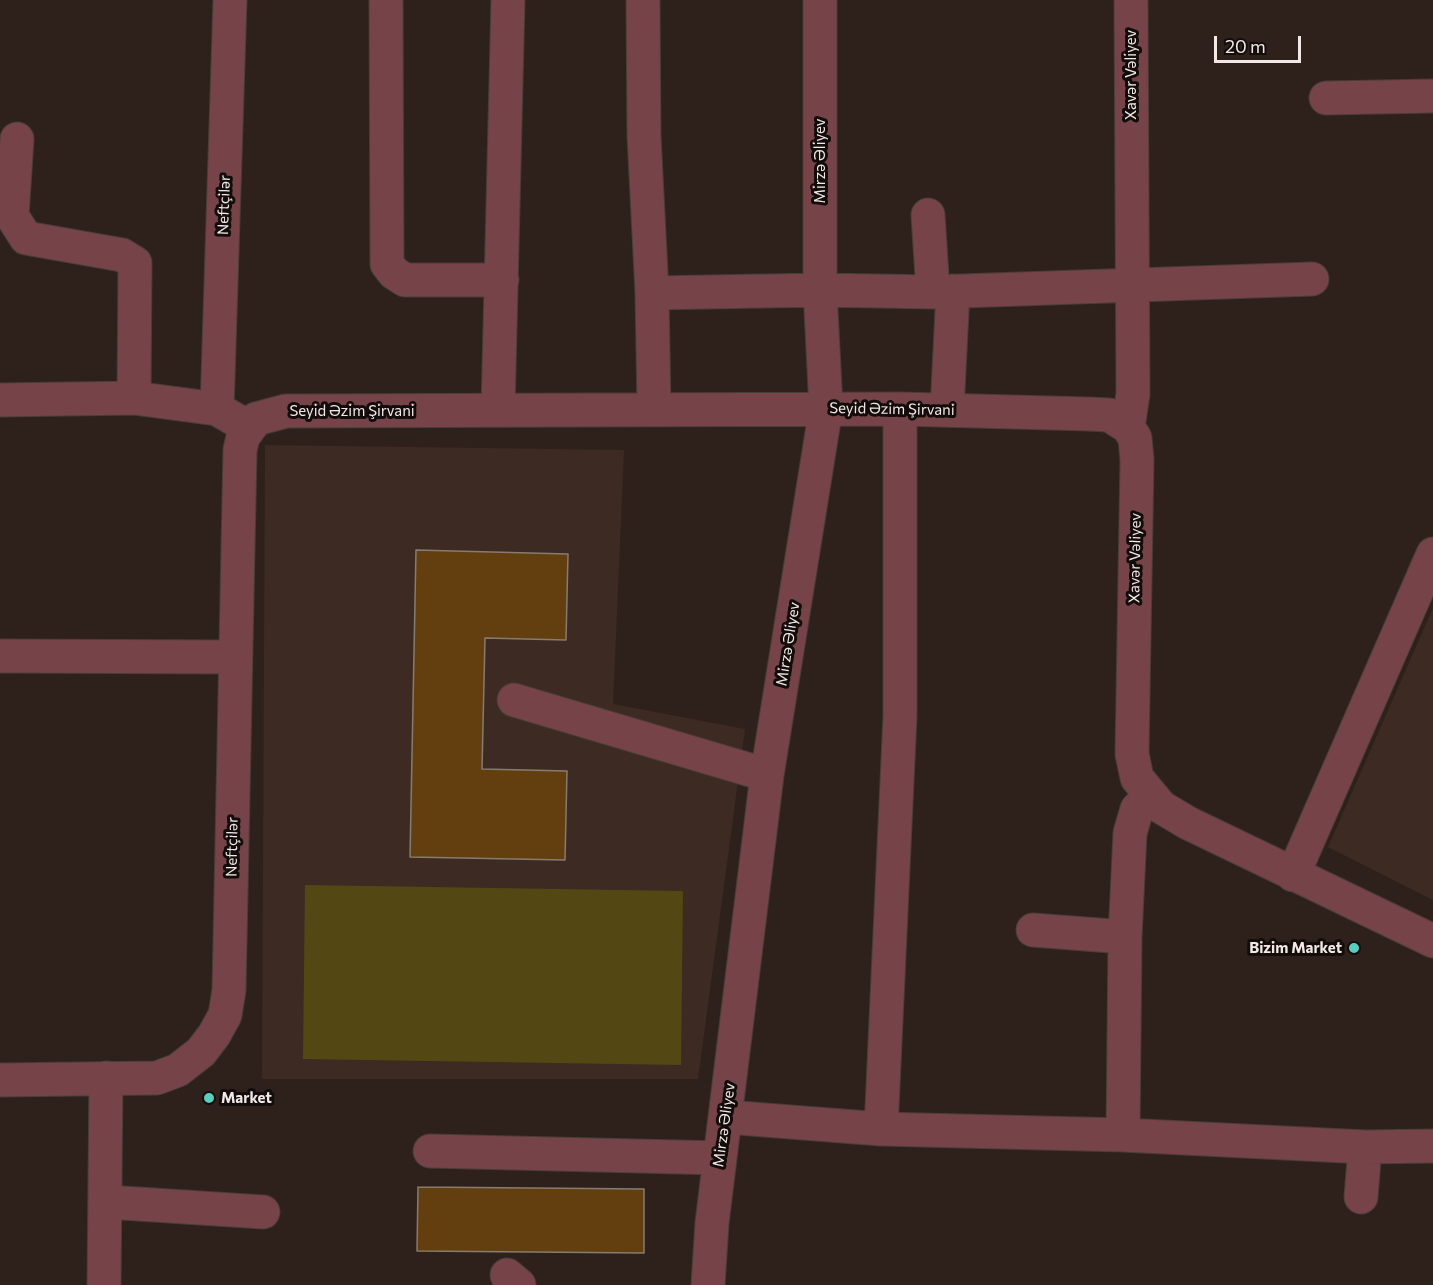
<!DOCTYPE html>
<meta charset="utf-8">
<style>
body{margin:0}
#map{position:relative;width:1433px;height:1285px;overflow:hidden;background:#2e211c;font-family:Commissioner,sans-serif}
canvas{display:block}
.scale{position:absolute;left:1214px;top:36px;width:87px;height:27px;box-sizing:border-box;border:3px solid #f2e9e6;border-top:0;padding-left:8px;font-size:18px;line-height:21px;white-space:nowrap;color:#f2e9e6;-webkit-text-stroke:4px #120c0a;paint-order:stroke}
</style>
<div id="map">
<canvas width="1433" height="1285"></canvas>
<div class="scale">20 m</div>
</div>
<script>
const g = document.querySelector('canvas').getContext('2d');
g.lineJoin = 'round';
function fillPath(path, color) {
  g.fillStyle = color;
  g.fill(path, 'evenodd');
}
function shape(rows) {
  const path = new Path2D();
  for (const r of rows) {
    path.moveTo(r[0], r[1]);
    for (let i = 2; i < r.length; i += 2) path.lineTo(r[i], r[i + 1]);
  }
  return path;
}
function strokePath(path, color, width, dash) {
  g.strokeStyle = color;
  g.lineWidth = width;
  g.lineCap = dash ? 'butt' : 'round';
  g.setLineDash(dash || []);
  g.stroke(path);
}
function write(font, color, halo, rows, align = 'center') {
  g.font = font + ' Commissioner,sans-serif';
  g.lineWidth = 6;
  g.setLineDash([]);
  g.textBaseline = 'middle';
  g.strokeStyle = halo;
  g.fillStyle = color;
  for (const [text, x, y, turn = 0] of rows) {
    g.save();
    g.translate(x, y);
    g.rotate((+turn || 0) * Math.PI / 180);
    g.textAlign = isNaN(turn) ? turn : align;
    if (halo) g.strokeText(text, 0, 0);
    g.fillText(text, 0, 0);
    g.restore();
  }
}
fillPath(shape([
 [265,445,624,450,613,704,745,729,698,1079,262,1079],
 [1433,608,1433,900,1328,847]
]), '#3d2a23');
fillPath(shape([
 [305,885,683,891,681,1065,303,1059]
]), '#534814');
const building = shape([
 [416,550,568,554,566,640,485,638,482,769,567,771,565,860,410,857,416,550],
 [418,1187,644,1189,644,1253,417,1251,418,1187]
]);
fillPath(building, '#633f0f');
strokePath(building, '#877c70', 1.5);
const minor = shape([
 [386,0,387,264,394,273,405,280,502,280],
 [643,0,644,136,652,293,654,408],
 [1131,0,1133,394,1128,427,1135,438,1137,460,1132,754,1137,778,1161,807,1188,823,1433,941],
 [1326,98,1433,96],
 [17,139,12,216,26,238,122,255,135,263,134,398],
 [928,215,933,292],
 [652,293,820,290,933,292,1312,279],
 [0,400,134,398,217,409,236,420],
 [217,409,230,0],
 [498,410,508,0],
 [947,410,953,291],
 [0,656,235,657],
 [514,700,767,775],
 [1293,875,1433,554],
 [1033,930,1125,937],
 [0,1080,157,1078,178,1070,201,1052,214,1035,225,1015,229,990,240,450,243,437,256,419,286,411,900,409,1089,414,1109,415,1128,427],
 [726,1117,881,1129,1123,1135,1365,1147,1433,1146],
 [881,1129,900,716,900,409],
 [1123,1135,1125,937,1130,833,1137,809,1150,796],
 [430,1151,720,1158],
 [1361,1197,1365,1147],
 [107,1202,263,1212],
 [507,1275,519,1285],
 [104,1285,106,1078],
 [708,1285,712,1223,767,775,826,408,820,290,820,0]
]);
strokePath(minor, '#493d38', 35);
strokePath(minor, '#764349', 33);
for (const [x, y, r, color] of [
 [1354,948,6,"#5acebe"],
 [209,1098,6,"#5acebe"]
]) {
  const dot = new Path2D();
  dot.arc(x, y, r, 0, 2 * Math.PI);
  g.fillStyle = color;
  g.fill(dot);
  strokePath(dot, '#120c0a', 2);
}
write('15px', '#f2e9e6', '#120c0a', [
 ["Xavər Vəliyev",1131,75,-90],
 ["Mirzə Əliyev",820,161,-90],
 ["Neftçilər",224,205,-88],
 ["Seyid Əzim Şirvani",892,409,1],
 ["Seyid Əzim Şirvani",352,411],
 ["Xavər Vəliyev",1135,558,-89],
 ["Mirzə Əliyev",788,644,-81],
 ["Neftçilər",232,847,-89],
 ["Mirzə Əliyev",724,1125,-82]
]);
write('bold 15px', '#f2e9e6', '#120c0a', [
 ["Bizim Market",1342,948],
 ["Market",221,1098,"left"]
], 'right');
</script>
